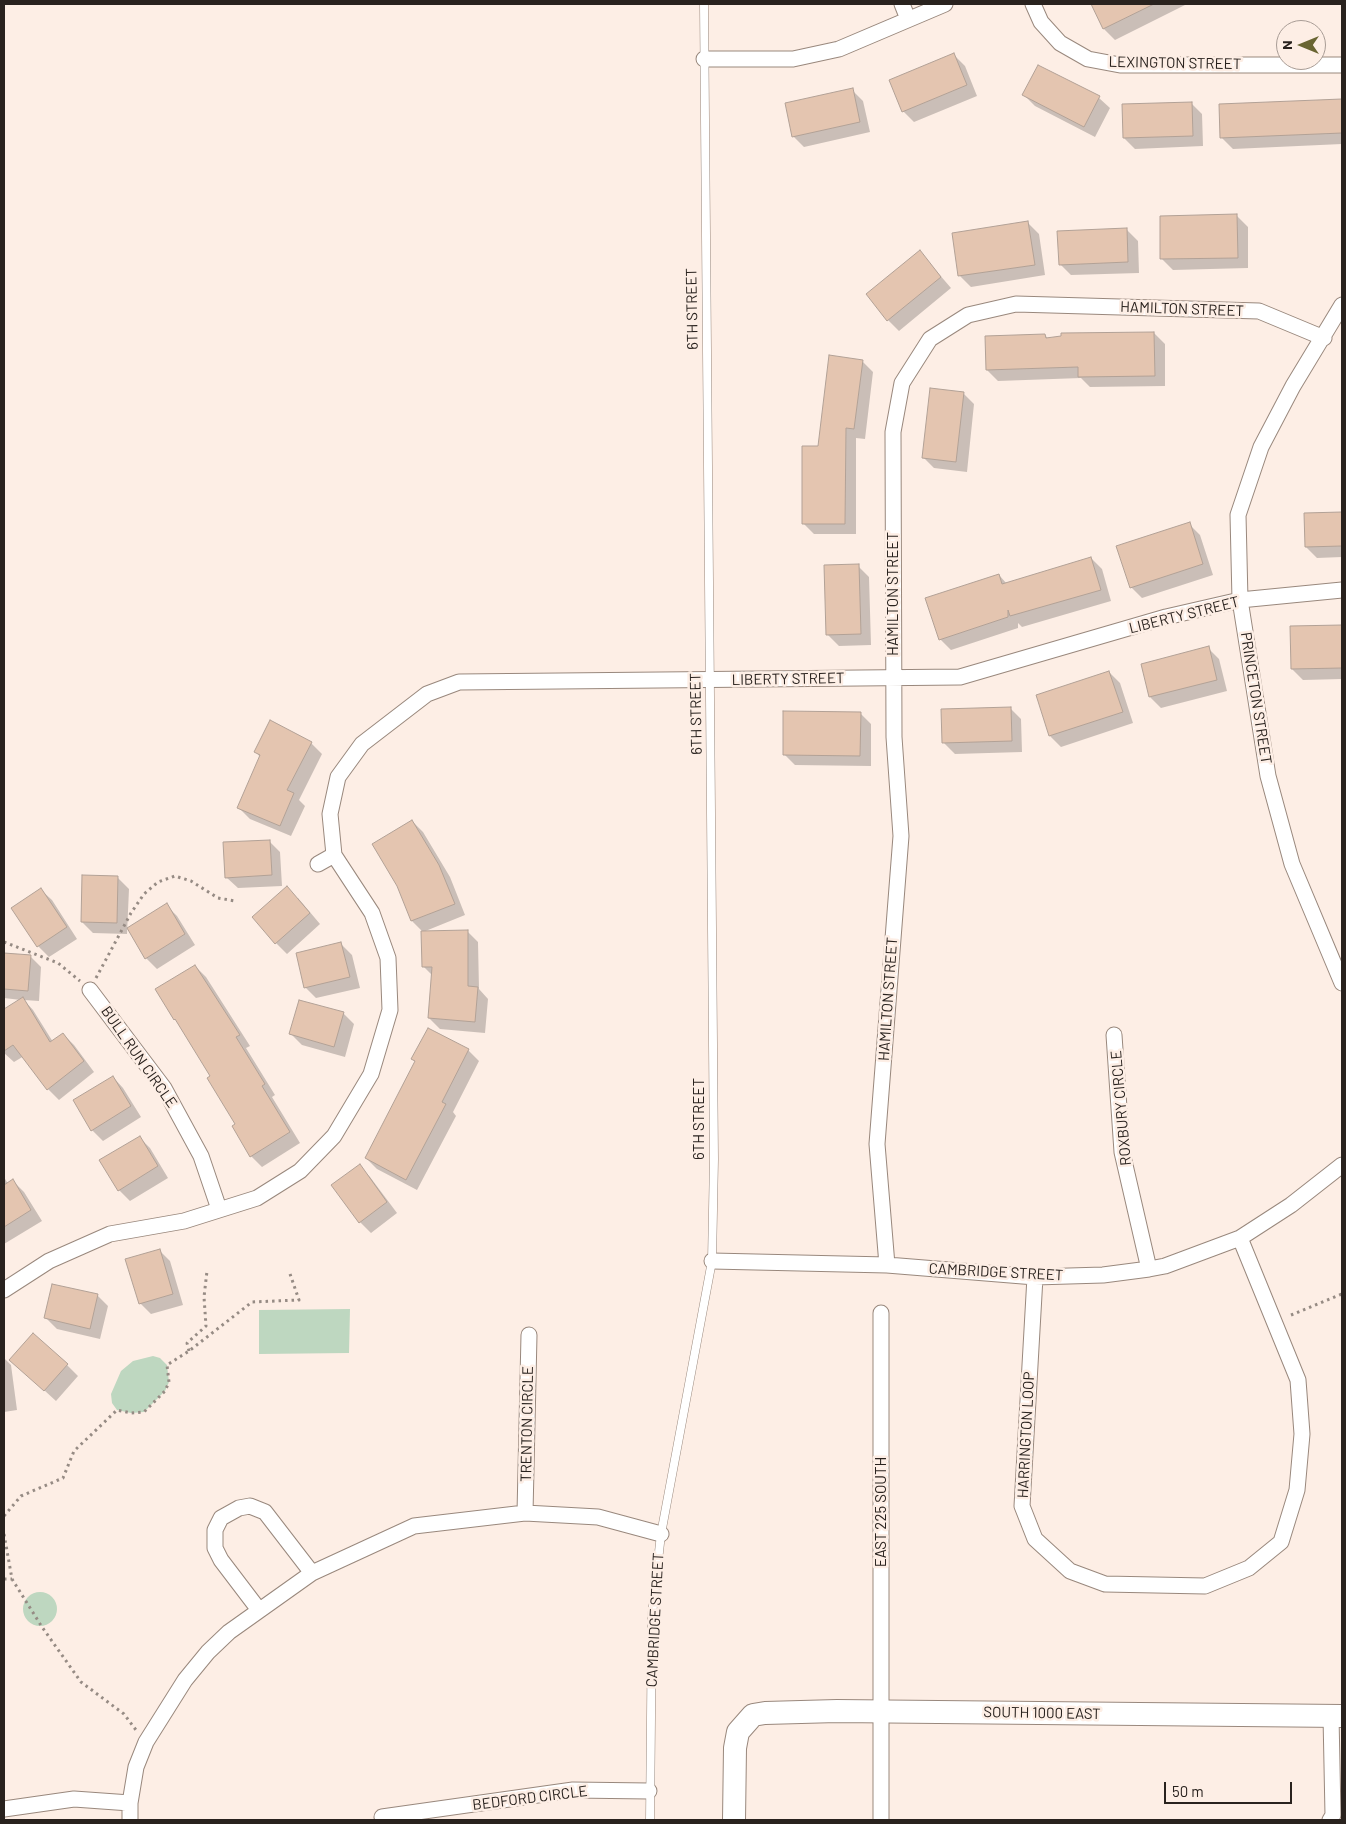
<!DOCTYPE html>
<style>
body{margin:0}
#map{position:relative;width:1346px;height:1824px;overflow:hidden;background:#fdeee5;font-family:Barlow,sans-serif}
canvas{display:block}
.frame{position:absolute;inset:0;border:5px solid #29221e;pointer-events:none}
.north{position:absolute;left:1276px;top:20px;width:50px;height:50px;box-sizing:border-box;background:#fdeee5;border:1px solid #a89c95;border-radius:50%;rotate:270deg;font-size:14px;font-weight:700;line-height:20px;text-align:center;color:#29221e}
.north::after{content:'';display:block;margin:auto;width:18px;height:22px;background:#696532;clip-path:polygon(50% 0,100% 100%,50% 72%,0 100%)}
.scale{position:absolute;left:1164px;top:1782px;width:128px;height:22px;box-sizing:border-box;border:2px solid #29221e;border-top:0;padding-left:6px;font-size:15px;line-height:18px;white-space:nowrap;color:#29221e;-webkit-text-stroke:4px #fdeee5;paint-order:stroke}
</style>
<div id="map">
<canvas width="1346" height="1824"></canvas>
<div class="frame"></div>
<div class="north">N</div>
<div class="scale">50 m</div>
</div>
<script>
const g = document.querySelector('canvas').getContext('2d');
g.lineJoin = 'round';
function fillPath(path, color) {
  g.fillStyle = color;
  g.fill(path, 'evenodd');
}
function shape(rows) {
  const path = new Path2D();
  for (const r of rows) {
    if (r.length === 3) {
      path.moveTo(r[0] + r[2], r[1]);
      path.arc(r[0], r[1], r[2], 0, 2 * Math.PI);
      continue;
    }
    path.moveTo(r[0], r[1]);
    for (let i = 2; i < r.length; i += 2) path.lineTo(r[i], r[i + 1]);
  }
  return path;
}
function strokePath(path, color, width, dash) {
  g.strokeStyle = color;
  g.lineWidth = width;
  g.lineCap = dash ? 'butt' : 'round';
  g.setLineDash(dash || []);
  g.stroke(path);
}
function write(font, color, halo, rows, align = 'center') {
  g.font = font + ' Barlow,sans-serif';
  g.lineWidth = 5;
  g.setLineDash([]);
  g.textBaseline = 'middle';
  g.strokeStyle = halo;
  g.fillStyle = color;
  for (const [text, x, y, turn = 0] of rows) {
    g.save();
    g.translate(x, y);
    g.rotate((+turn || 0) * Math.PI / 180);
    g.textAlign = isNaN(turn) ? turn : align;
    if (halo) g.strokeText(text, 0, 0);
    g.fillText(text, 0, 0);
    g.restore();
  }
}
fillPath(shape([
 [350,1309,349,1353,259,1354,259,1310],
 [153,1356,160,1358,167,1365,169,1382,165,1391,144,1412,131,1413,117,1410,112,1403,111,1394,121,1371,133,1361],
 [40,1609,17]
]), '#bed7c0');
fillPath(shape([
 [1092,4,1187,4,1115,40,1104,29],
 [954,55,965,66,977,96,914,122,903,111],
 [852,90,863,101,870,132,804,147,793,136],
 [1024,95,1099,98,1110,108,1095,137,1035,106],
 [1342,100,1342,144,1233,149,1222,138,1221,105],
 [1191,103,1202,114,1203,146,1135,149,1124,138],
 [1237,216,1248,227,1248,268,1173,270,1162,259],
 [1028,223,1039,234,1045,275,971,287,960,276],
 [1127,230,1138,241,1139,273,1071,275,1060,264],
 [920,252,951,288,899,331,888,320],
 [1154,333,1165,344,1165,386,1090,387,1081,378,998,381,987,370,1045,335,1048,339],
 [862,361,873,372,865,439,856,438,856,534,814,534,803,523,819,447],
 [963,393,974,404,967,472,934,468,923,457],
 [1342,513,1342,557,1317,558,1306,547,1305,514],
 [1189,524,1200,535,1213,575,1142,598,1131,587],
 [1091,558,1102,569,1111,601,1022,627,1018,623,1018,628,951,650,940,639,999,575,1007,584],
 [858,566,869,577,871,645,839,646,828,635],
 [1342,626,1342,679,1303,680,1292,669,1291,627],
 [1208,648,1219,659,1227,691,1161,708,1150,697],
 [1109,672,1120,683,1133,723,1061,747,1050,736,1037,695],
 [1010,708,1021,719,1022,752,955,754,944,743],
 [860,713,871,724,871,766,795,765,784,754],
 [311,743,322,754,299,800,305,806,291,836,250,819,239,808,260,757,256,752],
 [412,821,423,832,450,877,465,915,423,932,467,931,478,942,479,989,488,999,485,1033,440,1029,429,1018,433,976,423,966,422,931,412,921,398,885],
 [269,841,280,852,282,886,238,888,226,877],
 [118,878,129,889,127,934,93,933,82,922],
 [41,890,52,900,77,939,49,957,38,946],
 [298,898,320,924,287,954,276,943],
 [166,905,177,916,195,945,157,969,146,958],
 [341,944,352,955,360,988,316,998,305,987],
 [4,954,30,956,41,967,39,1001,24,1000,33,1010,53,1042,63,1034,74,1045,94,1072,59,1100,48,1089,24,1056,14,1062,4,1053,4,1010,21,1000,4,998],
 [195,966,206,977,250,1046,246,1048,275,1095,272,1097,300,1143,262,1167,251,1156,212,1076,180,1024,175,1019],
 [343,1013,354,1024,345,1057,302,1045,291,1034],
 [468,1050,479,1061,453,1112,456,1116,417,1190,377,1169,366,1158,416,1062,412,1059],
 [113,1077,123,1088,141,1117,103,1141,92,1130],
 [139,1137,150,1148,168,1178,130,1201,119,1190],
 [359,1166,370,1177,397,1213,371,1233,360,1222],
 [4,1177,8,1184,13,1181,24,1192,42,1221,4,1244],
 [159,1250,170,1261,183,1305,151,1314,140,1303],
 [97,1295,108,1306,100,1339,57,1329,46,1318],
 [4,1358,11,1365,17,1410,4,1412],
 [67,1365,78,1376,56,1401,22,1370]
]), '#0003');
const building = shape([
 [1091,4,1154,4,1103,29,1091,4],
 [954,53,967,85,902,112,889,80,954,53],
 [1038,65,1100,96,1084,127,1022,95,1038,65],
 [853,88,860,122,792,137,785,103,853,88],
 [1342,99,1342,133,1220,138,1219,104,1342,99],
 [1192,102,1193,136,1123,138,1122,104,1192,102],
 [1237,214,1238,258,1160,259,1160,216,1237,214],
 [1028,221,1035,265,958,276,952,233,1028,221],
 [1127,228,1128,262,1059,265,1057,231,1127,228],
 [920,250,941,277,887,321,866,294,920,250],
 [1154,332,1155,376,1078,377,1078,367,986,370,985,336,1045,334,1046,338,1061,336,1061,333,1154,332],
 [829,355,863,360,854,429,846,428,845,524,802,524,802,446,818,446,829,355],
 [930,388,964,392,956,462,922,458,930,388],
 [1342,512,1342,546,1305,547,1304,513,1342,512],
 [1190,522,1203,564,1130,588,1116,546,1190,522],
 [1091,557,1101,590,1010,616,1008,610,1008,617,939,640,925,598,999,574,1002,584,1091,557],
 [859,564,861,634,826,635,824,565,859,564],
 [1342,625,1342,668,1291,669,1290,626,1342,625],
 [1209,646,1217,680,1149,697,1141,664,1209,646],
 [1109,671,1123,712,1049,736,1036,695,1109,671],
 [1011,707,1012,741,942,743,941,709,1011,707],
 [783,711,861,712,860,756,783,755,783,711],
 [270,720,312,742,287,790,294,793,280,826,237,808,260,755,254,752,270,720],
 [412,820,439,865,455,904,411,921,397,886,372,844,412,820],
 [270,840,272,875,225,878,223,842,270,840],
 [82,875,118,876,117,923,81,922,82,875],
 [287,886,310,913,275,944,252,917,287,886],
 [41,888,67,927,37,947,11,908,41,888],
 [167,903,185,934,145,959,127,928,167,903],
 [468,930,468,986,478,987,475,1022,428,1018,432,967,422,967,421,931,468,930],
 [341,942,350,977,304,988,296,953,341,942],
 [4,953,31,955,28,991,4,989,4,953],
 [195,965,240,1035,236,1037,265,1084,262,1086,290,1132,250,1157,232,1126,235,1124,207,1078,210,1076,175,1019,174,1020,155,989,195,965],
 [23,997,50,1042,63,1033,84,1061,47,1090,13,1045,4,1051,4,1009,23,997],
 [299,1000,344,1012,334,1047,289,1034,299,1000],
 [428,1028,469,1049,442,1102,446,1104,406,1180,365,1158,415,1061,411,1059,428,1028],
 [113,1076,131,1106,91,1131,73,1100,113,1076],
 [140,1136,158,1166,118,1191,99,1160,140,1136],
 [360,1164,387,1202,359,1223,331,1185,360,1164],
 [13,1179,31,1210,4,1227,4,1185,13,1179],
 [160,1249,173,1294,139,1304,125,1259,160,1249],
 [52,1284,98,1294,90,1329,44,1318,52,1284],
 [33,1333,68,1364,44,1391,9,1360,33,1333]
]);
fillPath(building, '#e4c5b0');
strokePath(building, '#b2a196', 1);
const lane = shape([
 [650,1820,652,1615,661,1534,712,1261,714,1159,704,4]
]);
const street = shape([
 [902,4,908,19],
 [1033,4,1041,22,1060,43,1088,59,1120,65,1342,65],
 [704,59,793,59,839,49,945,4],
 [1342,305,1293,386,1261,447,1238,515,1240,600,1268,776,1292,864,1342,983],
 [318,864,334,855],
 [90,990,164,1088,201,1156,219,1209],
 [1114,1035,1122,1152,1149,1269],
 [712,1261,887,1265,1035,1277,1103,1275,1149,1269,1165,1266,1240,1238,1291,1205,1342,1165],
 [887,1265,877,1144,901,836,894,737,893,432,902,383,930,339,968,315,1016,304,1259,311,1324,338],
 [1035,1277,1022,1506,1035,1539,1070,1571,1105,1584,1205,1586,1249,1568,1281,1542,1297,1490,1302,1434,1298,1380,1240,1238],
 [4,1290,49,1261,110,1234,184,1221,257,1198,300,1171,334,1136,371,1074,390,1010,388,958,372,913,334,855,330,814,338,777,362,744,427,694,459,682,960,677,1166,617,1240,600,1342,590],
 [525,1513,529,1335],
 [259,1610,221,1560,215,1548,215,1530,221,1518,239,1508,250,1506,265,1512,312,1573],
 [4,1809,74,1799,130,1803],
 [382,1817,573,1790,649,1791],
 [130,1820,130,1803,136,1767,146,1742,185,1680,208,1652,229,1632,312,1573,414,1526,525,1513,598,1517,661,1534],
 [881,1820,881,1313],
 [1330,1820,1333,1815,1331,1716]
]);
const secondary = shape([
 [734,1820,735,1748,738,1732,753,1715,765,1713,837,1711,1342,1716]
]);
strokePath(lane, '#99887d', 9);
strokePath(street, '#99887d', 17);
strokePath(secondary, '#99887d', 24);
strokePath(shape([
 [4,942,58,963,80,981],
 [96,978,131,913,144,894,158,882,175,876,191,881,218,898,235,901],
 [1291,1315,1342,1294],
 [189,1351,187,1343,206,1326,204,1297,207,1271],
 [4,1516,21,1496,63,1478,74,1451,117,1410,131,1413,144,1412,165,1391,169,1382,167,1365,189,1351,252,1302,299,1300,289,1271],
 [4,1534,12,1579,42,1627,81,1682,124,1714,136,1730],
 [4,1579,12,1579]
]), '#968b84', 3, [2.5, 4]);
strokePath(lane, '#fff', 8);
strokePath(street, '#fff', 15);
strokePath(secondary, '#fff', 22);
write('15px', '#29221e', '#fdeee5', [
 ["LEXINGTON STREET",1175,63,1],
 ["6TH STREET",692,309,-91],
 ["HAMILTON STREET",1182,309,2],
 ["HAMILTON STREET",893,594,-90],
 ["LIBERTY STREET",1184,615,-14],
 ["LIBERTY STREET",788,679,-1],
 ["PRINCETON STREET",1256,698,81],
 ["6TH STREET",696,714,-91],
 ["HAMILTON STREET",888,999,-86],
 ["BULL RUN CIRCLE",139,1057,55],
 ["ROXBURY CIRCLE",1121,1108,-95],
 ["6TH STREET",699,1119,-90],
 ["CAMBRIDGE STREET",996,1272,3],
 ["TRENTON CIRCLE",527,1424,-89],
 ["HARRINGTON LOOP",1026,1435,-87],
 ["EAST 225 SOUTH",881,1512,-90],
 ["CAMBRIDGE STREET",655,1620,-87],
 ["SOUTH 1000 EAST",1042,1713,1],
 ["BEDFORD CIRCLE",530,1798,-7]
]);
</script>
